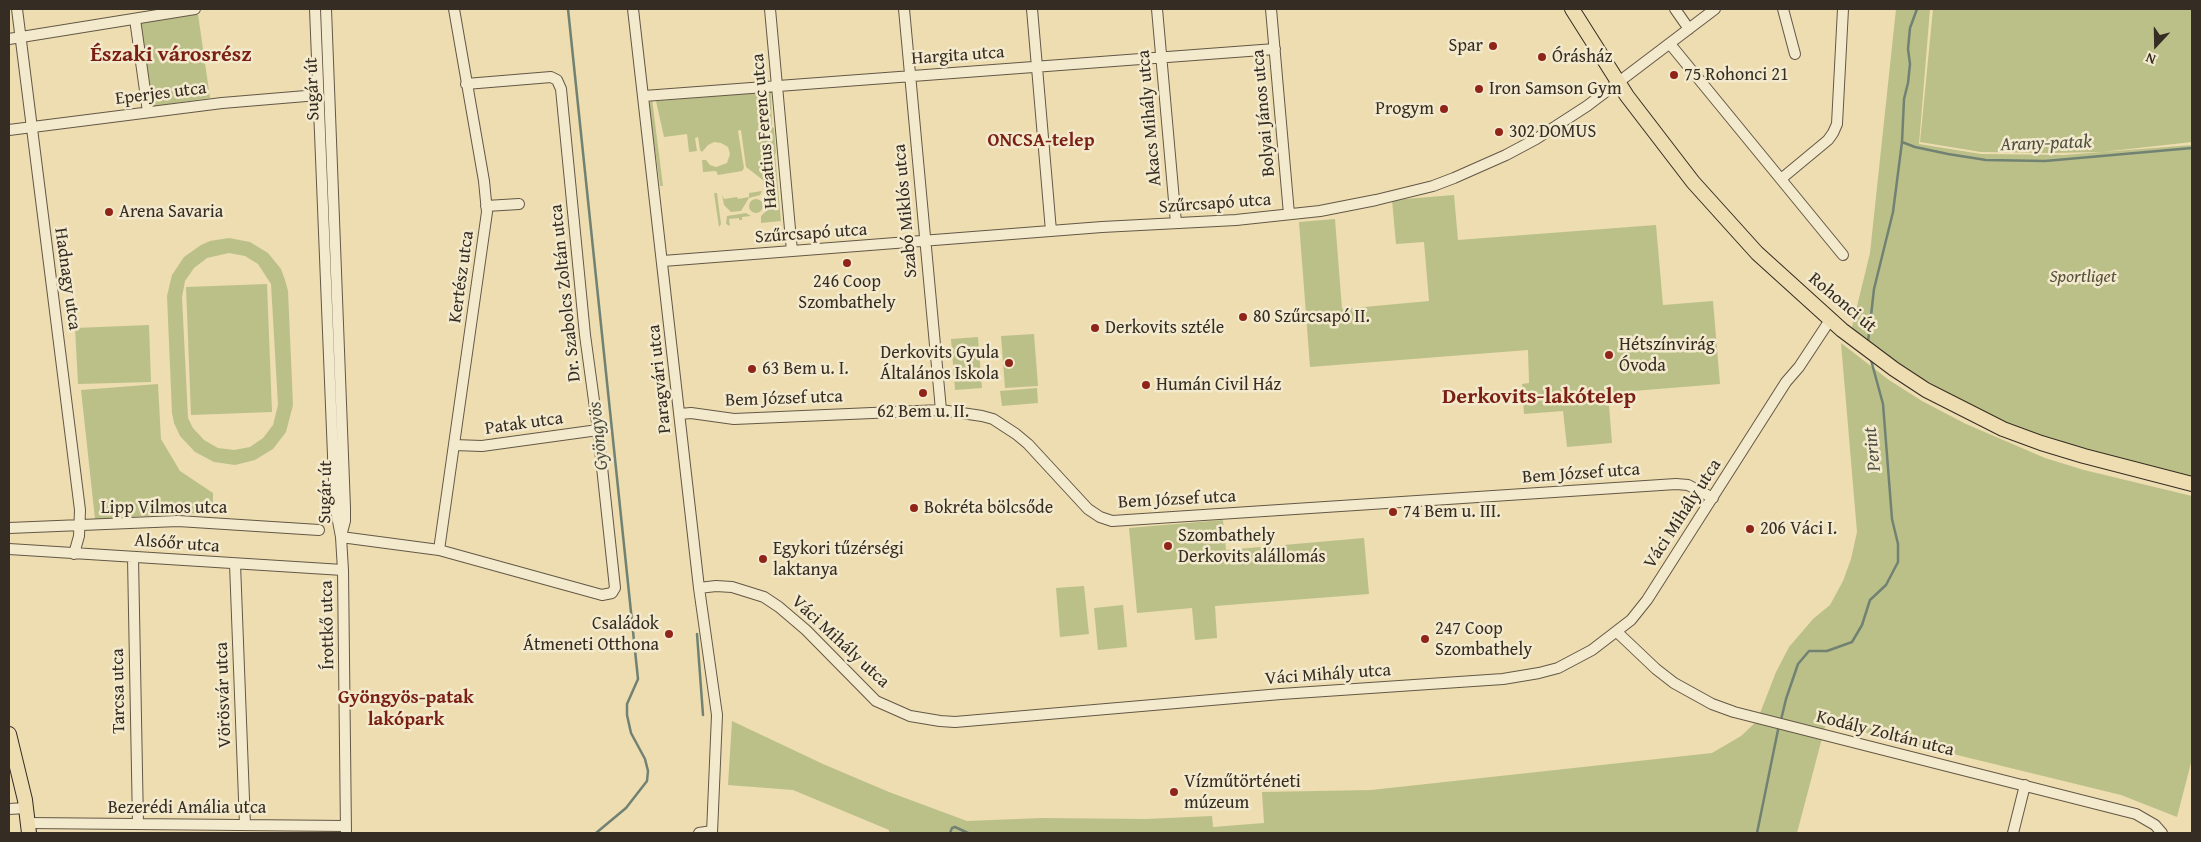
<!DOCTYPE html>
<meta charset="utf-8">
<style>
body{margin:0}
#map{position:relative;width:2201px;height:842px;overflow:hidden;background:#edddb0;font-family:"Gentium Book Plus",serif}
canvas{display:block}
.frame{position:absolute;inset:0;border:10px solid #352c23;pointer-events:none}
.north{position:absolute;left:2131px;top:20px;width:50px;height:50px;-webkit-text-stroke:4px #f3e9cc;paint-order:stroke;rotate:201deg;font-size:14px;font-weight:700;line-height:20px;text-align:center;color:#352c23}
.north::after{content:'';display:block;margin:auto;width:18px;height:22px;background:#352c23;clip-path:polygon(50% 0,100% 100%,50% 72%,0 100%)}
</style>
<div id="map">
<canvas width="2201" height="842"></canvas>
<div class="frame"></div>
<div class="north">N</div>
</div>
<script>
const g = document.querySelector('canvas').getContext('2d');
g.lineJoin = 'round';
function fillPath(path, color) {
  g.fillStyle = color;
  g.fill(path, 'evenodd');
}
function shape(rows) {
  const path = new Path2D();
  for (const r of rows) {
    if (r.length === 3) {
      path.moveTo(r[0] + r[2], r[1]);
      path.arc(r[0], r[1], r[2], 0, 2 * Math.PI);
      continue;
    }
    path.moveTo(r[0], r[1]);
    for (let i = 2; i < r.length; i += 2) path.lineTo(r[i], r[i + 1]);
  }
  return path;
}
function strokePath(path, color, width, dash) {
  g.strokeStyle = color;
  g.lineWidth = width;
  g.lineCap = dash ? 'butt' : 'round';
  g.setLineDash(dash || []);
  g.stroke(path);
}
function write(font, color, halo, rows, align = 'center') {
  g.font = font + ' "Gentium Book Plus",serif';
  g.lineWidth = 5;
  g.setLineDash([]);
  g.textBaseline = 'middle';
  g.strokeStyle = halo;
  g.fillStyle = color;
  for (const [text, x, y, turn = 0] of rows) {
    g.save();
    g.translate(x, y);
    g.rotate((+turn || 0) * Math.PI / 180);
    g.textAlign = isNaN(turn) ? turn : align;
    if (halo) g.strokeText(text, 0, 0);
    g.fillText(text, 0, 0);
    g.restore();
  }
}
fillPath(shape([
 [1896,9,1930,9,1919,144,1981,154,2064,155,2192,145,2192,477,2040,439,1959,399,1900,366,1851,331,1870,253],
 [1933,9,2192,9,2192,142,2102,152,2051,153,1981,152,1920,142],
 [198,14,210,98,150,107,137,22],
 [771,92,772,127,774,128,776,153,775,154,781,221,761,223,761,216,767,210,763,180,746,167,741,130,738,131,744,168,742,171,718,175,716,171,703,172,702,160,706,160,710,165,716,167,727,163,730,154,728,147,721,143,714,142,708,145,702,152,700,150,698,137,695,138,697,151,689,152,687,134,664,137,656,101],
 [652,99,663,186,660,186,649,105],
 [762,191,760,195,749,198,741,211,731,212,724,205,722,195,724,199,737,197,738,199,749,197,749,193],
 [714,193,717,193,721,224,719,227],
 [1454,195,1458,240,1656,225,1663,305,1713,301,1720,384,1608,393,1612,443,1567,447,1563,411,1524,414,1522,384,1529,383,1528,350,1310,367,1299,222,1335,219,1342,309,1429,301,1424,242,1396,244,1392,200],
 [756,206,7],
 [746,213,751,216,742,217,742,220,739,220,739,218,729,219,730,226,726,224,727,216],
 [229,238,250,242,268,253,281,269,285,280,288,291,293,405,286,432,273,449,255,460,235,465,214,462,195,452,180,436,174,423,172,413,167,296,172,275,184,257,201,245,210,241],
 [229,253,245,256,258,264,271,284,278,405,273,425,263,438,250,447,234,450,218,448,204,440,193,428,188,418,182,297,185,281,194,268,207,258],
 [267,284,272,412,191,415,186,287],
 [149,325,151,382,78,384,75,328],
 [1034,334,1038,386,1005,388,1001,336],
 [978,337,982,388,955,390,951,339],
 [1841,343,1889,380,1922,401,1966,424,2045,458,2084,470,2192,496,2192,759,2177,817,2121,795,1826,723,1797,833,889,833,889,830,793,790,728,785,732,721,823,764,889,792,967,821,1042,818,1146,819,1212,816,1213,827,1264,823,1262,792,1371,790,1712,753,1741,736,1757,721,1776,672,1789,647,1813,619,1830,605,1843,581,1851,559,1857,532],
 [158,384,161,439,180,471,213,493,213,512,95,519,81,390],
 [1037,388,1038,403,1002,406,1000,391],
 [1223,520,1226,550,1364,538,1369,594,1215,606,1217,638,1195,640,1192,608,1137,613,1129,528],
 [1084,586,1089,634,1060,637,1056,588],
 [1123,605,1127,647,1098,650,1094,608]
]), '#bbc089');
strokePath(shape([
 [568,9,638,679,627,704,627,715,631,733,645,759,648,771,647,781,626,808,596,833],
 [1902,142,1915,147,1948,154,1986,160,2045,161,2192,148],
 [1868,342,1874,289,1893,212,1902,142,1904,99,1908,83,1910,64,1908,49,1910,28,1917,9],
 [697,634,703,715],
 [1781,720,1786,699,1798,664,1809,651,1827,651,1852,642,1862,625,1870,600,1886,585,1898,562,1898,544,1892,519,1883,404,1871,360],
 [950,833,952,828,955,827,968,833],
 [1757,833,1779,725]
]), '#718273', 2.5);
const minor = shape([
 [17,9,80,510,79,536,74,554],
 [315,9,335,505,341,537,343,570,346,833],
 [326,9,345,508,345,521,341,536],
 [633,9,699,588,717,715,712,833],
 [770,9,792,251],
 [904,9,941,410],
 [1032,9,1051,231],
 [1157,9,1176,223],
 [1271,9,1289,214],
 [1675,9,1689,29],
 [1783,9,1795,54],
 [135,19,148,112],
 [9,39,195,9],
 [1670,44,1843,255],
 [644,96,1275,49],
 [9,130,222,103,318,95],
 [1781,179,1828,140,1833,133,1837,124,1843,9],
 [486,206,519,204],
 [663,261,1102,227,1236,220,1320,211,1376,200,1433,186,1454,178,1506,155,1536,139,1587,106,1715,9],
 [680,414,691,413,734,419,941,410,982,416,993,419,1016,434,1028,444,1088,509,1100,517,1112,521,1676,484,1688,485,1713,498],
 [454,445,482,446,598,430],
 [9,528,178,521,319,530],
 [341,537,439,550,602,595,612,593,615,588,598,430,585,335,561,89,557,80,551,77,466,84],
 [9,549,343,570],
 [439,550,487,212,484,181,454,9],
 [133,558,138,824],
 [235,564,245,825],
 [699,588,716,586,732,587,764,597,779,607,806,630,876,701,910,716,940,721,955,722,1281,694,1503,679,1539,673,1558,668,1592,650,1631,620,1647,600,1786,382,1799,367,1830,320],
 [1617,632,1656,669,1674,683,1712,704,1734,712,2136,814,2155,825,2162,833],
 [9,809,26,808],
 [28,823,346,826],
 [699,833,712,831],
 [2013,833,2025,785]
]);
const major = shape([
 [1572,9,1627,96,1693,182,1757,253,1842,330,1894,369,1926,390,2003,429,2041,443,2084,456,2192,484],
 [9,734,25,800,29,833]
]);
strokePath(minor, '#635846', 12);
strokePath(major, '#352c23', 16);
strokePath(minor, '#f3e9cc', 10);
strokePath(major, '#edddb0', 14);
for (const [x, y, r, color] of [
 [1493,46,5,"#8f2418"],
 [1542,57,5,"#8f2418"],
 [1674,75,5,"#8f2418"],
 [1479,89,5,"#8f2418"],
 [1444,109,5,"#8f2418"],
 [1499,132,5,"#8f2418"],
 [109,212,5,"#8f2418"],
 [847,263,5,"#8f2418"],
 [1243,317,5,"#8f2418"],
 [1095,328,5,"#8f2418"],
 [1609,355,5,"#8f2418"],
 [1009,363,5,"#8f2418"],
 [752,369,5,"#8f2418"],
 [1146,385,5,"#8f2418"],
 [923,393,5,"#8f2418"],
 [914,508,5,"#8f2418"],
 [1393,512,5,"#8f2418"],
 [1750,529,5,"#8f2418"],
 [1168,546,5,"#8f2418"],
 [763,559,5,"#8f2418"],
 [669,634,5,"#8f2418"],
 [1425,639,5,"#8f2418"],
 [1174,792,5,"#8f2418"]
]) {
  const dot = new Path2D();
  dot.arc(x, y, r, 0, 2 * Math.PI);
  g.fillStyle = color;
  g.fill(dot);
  strokePath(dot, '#f3e9cc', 2);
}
write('18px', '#352c23', '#f3e9cc', [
 ["Spar",1483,46,"right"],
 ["Órásház",1552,57],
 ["75 Rohonci 21",1684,75],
 ["Iron Samson Gym",1489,89],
 ["Progym",1434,109,"right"],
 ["302 DOMUS",1509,132],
 ["Arena Savaria",119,212],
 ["246 Coop",847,282,"center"],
 ["Szombathely",847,303,"center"],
 ["80 Szűrcsapó II.",1253,317],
 ["Derkovits sztéle",1105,328],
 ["Hétszínvirág",1619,345],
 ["Óvoda",1619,366],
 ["Derkovits Gyula",999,353,"right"],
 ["Általános Iskola",999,374,"right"],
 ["63 Bem u. I.",762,369],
 ["Humán Civil Ház",1156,385],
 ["62 Bem u. II.",923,412,"center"],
 ["Bokréta bölcsőde",924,508],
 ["74 Bem u. III.",1403,512],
 ["206 Váci I.",1760,529],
 ["Szombathely",1178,536],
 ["Derkovits alállomás",1178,557],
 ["Egykori tűzérségi",773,549],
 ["laktanya",773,570],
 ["Családok",659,624,"right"],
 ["Átmeneti Otthona",659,645,"right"],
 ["247 Coop",1435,629],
 ["Szombathely",1435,650],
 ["Vízműtörténeti",1184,782],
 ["múzeum",1184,803]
], 'left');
write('18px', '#352c23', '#f3e9cc', [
 ["Hargita utca",958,56,-4],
 ["Sugár út",313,89,-92],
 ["Eperjes utca",161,94,-7],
 ["Bolyai János utca",1264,113,-95],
 ["Akacs Mihály utca",1150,118,-95],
 ["Hazatius Ferenc utca",765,131,-95],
 ["Szűrcsapó utca",1215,204,-4],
 ["Szabó Miklós utca",906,211,-95],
 ["Szűrcsapó utca",811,234,-4],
 ["Kertész utca",462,277,-82],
 ["Hadnagy utca",67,279,82],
 ["Dr. Szabolcs Zoltán utca",566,293,-96],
 ["Rohonci út",1842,303,40],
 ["Paragvári utca",660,379,-96],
 ["Bem József utca",784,399,-2],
 ["Patak utca",524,424,-8],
 ["Bem József utca",1581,474,-4],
 ["Sugár út",326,492,-89],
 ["Bem József utca",1177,500,-3],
 ["Lipp Vilmos utca",164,508],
 ["Váci Mihály utca",1683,514,-57],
 ["Alsóőr utca",177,544,4],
 ["Írottkő utca",328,625,-91],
 ["Váci Mihály utca",840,642,43],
 ["Váci Mihály utca",1328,675,-4],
 ["Tarcsa utca",119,691,-91],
 ["Vörösvár utca",224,695,-92],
 ["Kodály Zoltán utca",1885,734,14],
 ["Bezerédi Amália utca",187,808]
]);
write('italic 18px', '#56513c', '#f3e9cc', [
 ["Sportliget",2083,277]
]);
write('bold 19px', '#7a1f14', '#f3e9cc', [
 ["ONCSA-telep",1041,141],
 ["Gyöngyös-patak",406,698],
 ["lakópark",406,720]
]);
write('italic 19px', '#4e5044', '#f3e9cc', [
 ["Arany-patak",2046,144,-2],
 ["Gyöngyös",599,436,-96],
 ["Perint",1873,449,-96]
]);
write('bold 22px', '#7a1f14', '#f3e9cc', [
 ["Északi városrész",171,55],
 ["Derkovits-lakótelep",1539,397]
]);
</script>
